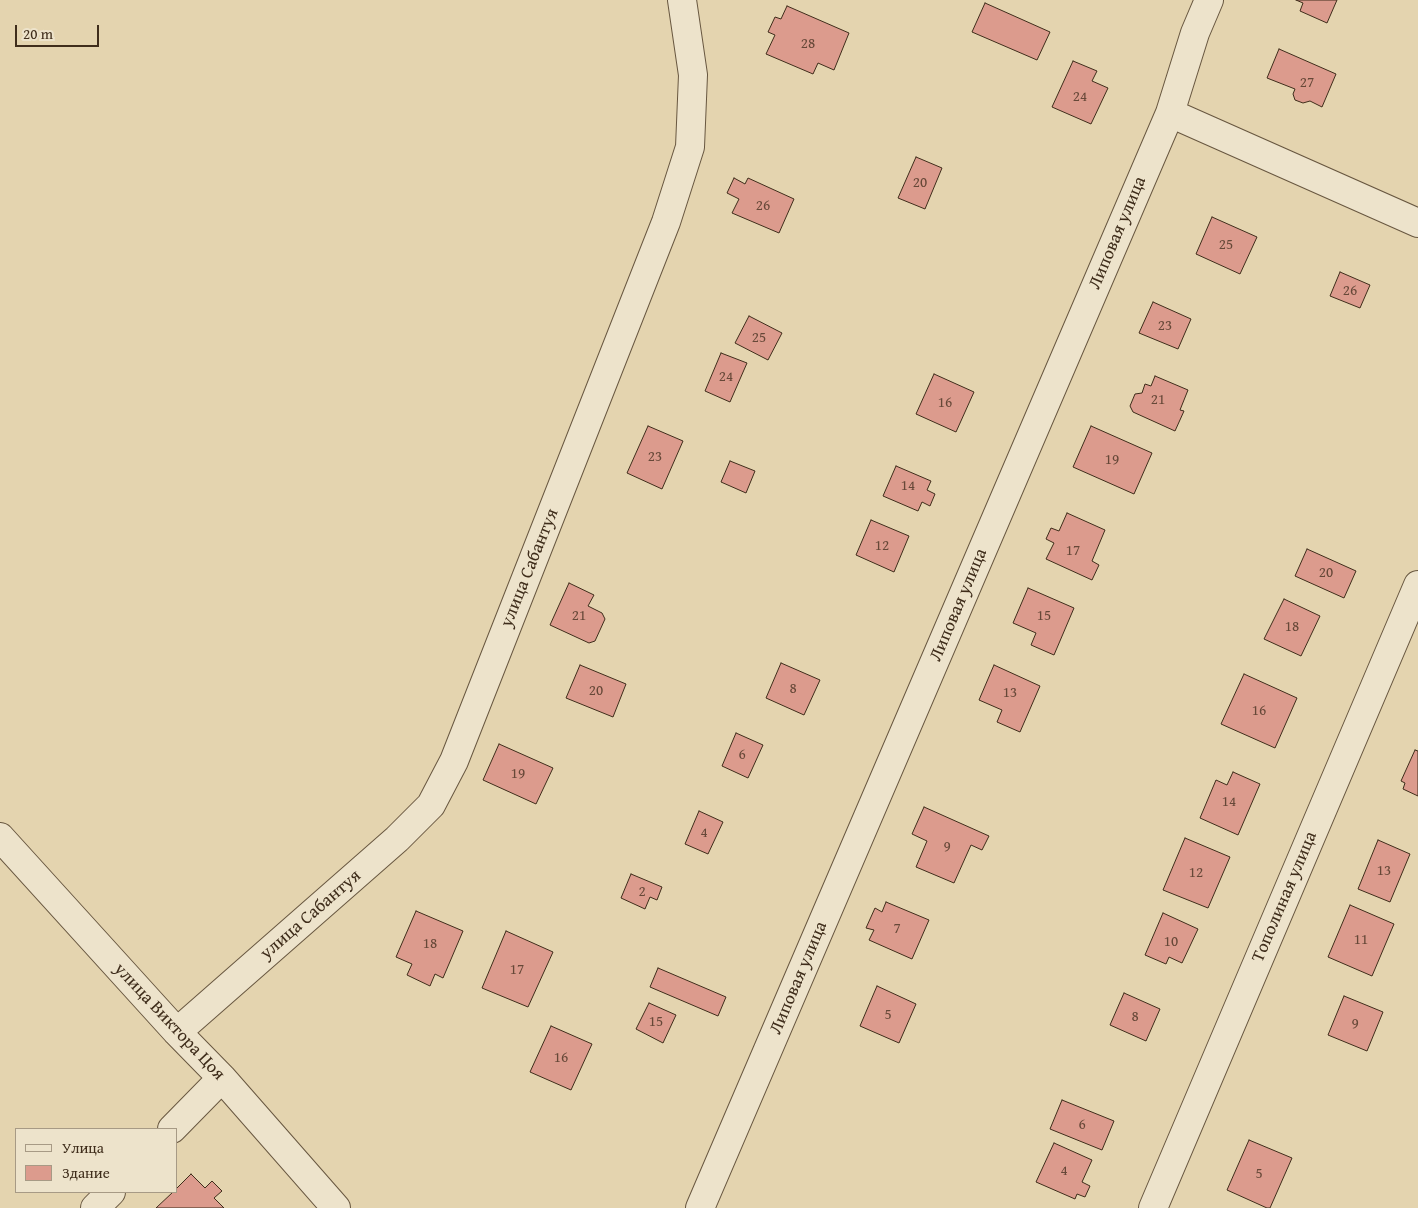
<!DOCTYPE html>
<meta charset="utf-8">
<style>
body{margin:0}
#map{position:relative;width:1418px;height:1208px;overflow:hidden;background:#e4d4af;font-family:"Gentium Book Plus",serif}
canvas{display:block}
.legend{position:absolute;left:15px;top:1128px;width:162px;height:65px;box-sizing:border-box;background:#ede3cb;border:1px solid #a79a85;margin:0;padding:6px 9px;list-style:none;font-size:15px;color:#3f2d1b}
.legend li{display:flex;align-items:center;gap:10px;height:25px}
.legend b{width:25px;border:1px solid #a79a85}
.scale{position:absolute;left:15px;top:25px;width:84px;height:22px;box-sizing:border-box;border:2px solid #3f2d1b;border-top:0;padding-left:6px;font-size:15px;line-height:18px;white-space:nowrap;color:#3f2d1b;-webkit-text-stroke:4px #ede3cb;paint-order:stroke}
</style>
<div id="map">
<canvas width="1418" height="1208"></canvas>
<ul class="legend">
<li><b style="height:6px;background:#ede3cb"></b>Улица</li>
<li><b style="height:14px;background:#dc9b8d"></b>Здание</li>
</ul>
<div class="scale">20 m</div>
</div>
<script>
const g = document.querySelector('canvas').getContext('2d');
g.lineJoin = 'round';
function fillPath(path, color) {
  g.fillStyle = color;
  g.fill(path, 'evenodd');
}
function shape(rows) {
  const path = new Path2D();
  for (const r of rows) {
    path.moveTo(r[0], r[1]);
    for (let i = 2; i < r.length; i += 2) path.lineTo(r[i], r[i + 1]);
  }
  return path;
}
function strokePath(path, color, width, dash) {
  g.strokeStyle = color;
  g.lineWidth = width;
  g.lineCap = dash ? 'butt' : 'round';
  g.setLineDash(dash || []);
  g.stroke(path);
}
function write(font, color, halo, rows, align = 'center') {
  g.font = font + ' "Gentium Book Plus",serif';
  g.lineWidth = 4;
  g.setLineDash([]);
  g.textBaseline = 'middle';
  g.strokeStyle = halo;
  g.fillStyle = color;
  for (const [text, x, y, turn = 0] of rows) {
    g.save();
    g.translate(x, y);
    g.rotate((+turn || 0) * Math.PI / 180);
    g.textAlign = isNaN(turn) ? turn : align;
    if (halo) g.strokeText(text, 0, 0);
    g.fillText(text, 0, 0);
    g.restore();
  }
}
const building = shape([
 [1296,0,1337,0,1327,23,1300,11,1303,3,1296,0],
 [985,3,1050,32,1037,60,972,32,985,3],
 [787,6,849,33,834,70,818,63,813,74,766,54,775,35,768,32,775,17,781,19,787,6],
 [1279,49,1336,74,1322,107,1310,101,1303,103,1295,100,1293,94,1295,89,1267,78,1279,49],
 [1073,61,1097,71,1092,81,1108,88,1091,124,1052,107,1073,61],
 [916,157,942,168,925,209,898,198,916,157],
 [734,178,745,184,748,178,794,199,779,233,732,213,739,199,727,193,734,178],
 [1212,217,1257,237,1240,274,1196,254,1212,217],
 [1340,272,1370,285,1360,308,1330,296,1340,272],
 [1153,302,1191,319,1178,349,1139,333,1153,302],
 [749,316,782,333,768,360,735,343,749,316],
 [721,353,747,363,730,402,705,391,721,353],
 [934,374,974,392,956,432,916,414,934,374],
 [1155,376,1188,390,1180,410,1184,411,1175,431,1133,412,1130,406,1135,394,1142,393,1145,384,1151,386,1155,376],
 [648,426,683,441,662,489,627,473,648,426],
 [1091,426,1152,453,1134,494,1073,467,1091,426],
 [730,461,755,471,746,493,721,482,730,461],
 [896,466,931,481,927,490,935,494,930,506,922,502,918,511,883,496,896,466],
 [1067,513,1105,530,1092,561,1099,565,1092,580,1046,559,1054,543,1046,539,1051,528,1059,531,1067,513],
 [871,520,909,536,894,572,856,555,871,520],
 [1307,549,1356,571,1344,598,1295,576,1307,549],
 [569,583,594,595,588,606,602,613,605,619,595,641,589,643,550,625,569,583],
 [1028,588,1074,608,1054,655,1031,645,1036,633,1013,623,1028,588],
 [1284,599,1320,616,1301,656,1264,639,1284,599],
 [781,663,820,680,804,715,766,698,781,663],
 [580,665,626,684,613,717,566,698,580,665],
 [994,665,1040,686,1020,732,997,722,1002,710,979,700,994,665],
 [1244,674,1297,698,1275,748,1221,724,1244,674],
 [736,733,763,745,748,778,722,766,736,733],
 [499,744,553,768,536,804,483,780,499,744],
 [1415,750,1418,751,1418,796,1403,789,1405,783,1401,781,1415,750],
 [1233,772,1260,784,1238,835,1200,818,1216,780,1227,785,1233,772],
 [924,807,989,836,982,850,971,845,954,883,916,867,927,841,912,834,924,807],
 [699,811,723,822,708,854,685,844,699,811],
 [1185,838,1230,857,1208,908,1163,890,1185,838],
 [1378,840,1410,854,1390,902,1358,889,1378,840],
 [631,874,662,887,657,900,650,897,645,909,621,898,631,874],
 [886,902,929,920,912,959,869,940,874,930,866,928,875,908,882,912,886,902],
 [1350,905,1394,924,1372,976,1328,957,1350,905],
 [416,911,463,931,443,978,435,974,430,986,407,975,412,964,396,957,416,911],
 [1163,913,1198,929,1182,963,1169,957,1166,964,1145,955,1163,913],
 [506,931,553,952,528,1007,482,988,506,931],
 [658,968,726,997,718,1016,650,987,658,968],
 [877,986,916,1004,899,1043,860,1026,877,986],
 [1124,993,1160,1009,1146,1041,1110,1025,1124,993],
 [1344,996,1383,1012,1367,1051,1328,1035,1344,996],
 [649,1003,676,1015,663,1043,636,1029,649,1003],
 [551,1026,592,1044,571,1090,530,1072,551,1026],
 [1062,1100,1114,1121,1102,1150,1050,1129,1062,1100],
 [1249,1140,1292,1158,1270,1208,1267,1208,1227,1190,1249,1140],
 [1054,1143,1092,1160,1082,1182,1090,1186,1085,1197,1077,1194,1075,1199,1036,1182,1054,1143],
 [191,1174,205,1188,212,1181,222,1191,214,1198,224,1208,156,1208,173,1192,176,1192,176,1189,191,1174]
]);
fillPath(building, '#dc9b8d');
strokePath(building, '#3f2d1b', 1);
const street = shape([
 [1170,113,1418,223],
 [0,837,177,1032,222,1078,336,1208],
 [177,1032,397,839,431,805,454,761,666,222,690,147,693,75,682,0],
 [172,1129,222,1078],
 [95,1208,111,1192],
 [700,1208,1170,113,1195,33,1209,0],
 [1153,1208,1418,585]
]);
strokePath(street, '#685740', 30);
strokePath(street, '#ede3cb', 28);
write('15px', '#664838', null, [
 ["28",808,44],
 ["27",1307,83],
 ["24",1080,97],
 ["20",920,183],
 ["26",763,206],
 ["25",1226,245],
 ["26",1350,291],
 ["23",1165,326],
 ["25",759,338],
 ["24",726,377],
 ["21",1158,400],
 ["16",945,403],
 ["23",655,457],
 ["19",1112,460],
 ["14",908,486],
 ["12",882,546],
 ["17",1073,551],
 ["20",1326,573],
 ["21",579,616],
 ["15",1044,616],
 ["18",1292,627],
 ["8",793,689],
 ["20",596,691],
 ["13",1010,693],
 ["16",1259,711],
 ["6",742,755],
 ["19",518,774],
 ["14",1229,802],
 ["4",704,833],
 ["9",947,847],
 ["13",1384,871],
 ["12",1196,873],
 ["2",642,892],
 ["7",897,929],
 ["11",1361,940],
 ["10",1171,942],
 ["18",430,944],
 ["17",517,970],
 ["5",888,1015],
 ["8",1135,1017],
 ["15",656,1022],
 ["9",1355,1024],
 ["16",561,1058],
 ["6",1082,1125],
 ["4",1064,1171],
 ["5",1259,1174]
]);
write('18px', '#3f2d1b', '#ede3cb', [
 ["Липовая улица",1118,233,-67],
 ["улица Сабантуя",530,568,-68],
 ["Липовая улица",959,605,-67],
 ["Тополиная улица",1285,897,-67],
 ["улица Сабантуя",311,915,-41],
 ["Липовая улица",799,978,-67],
 ["улица Виктора Цоя",169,1022,47]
]);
</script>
